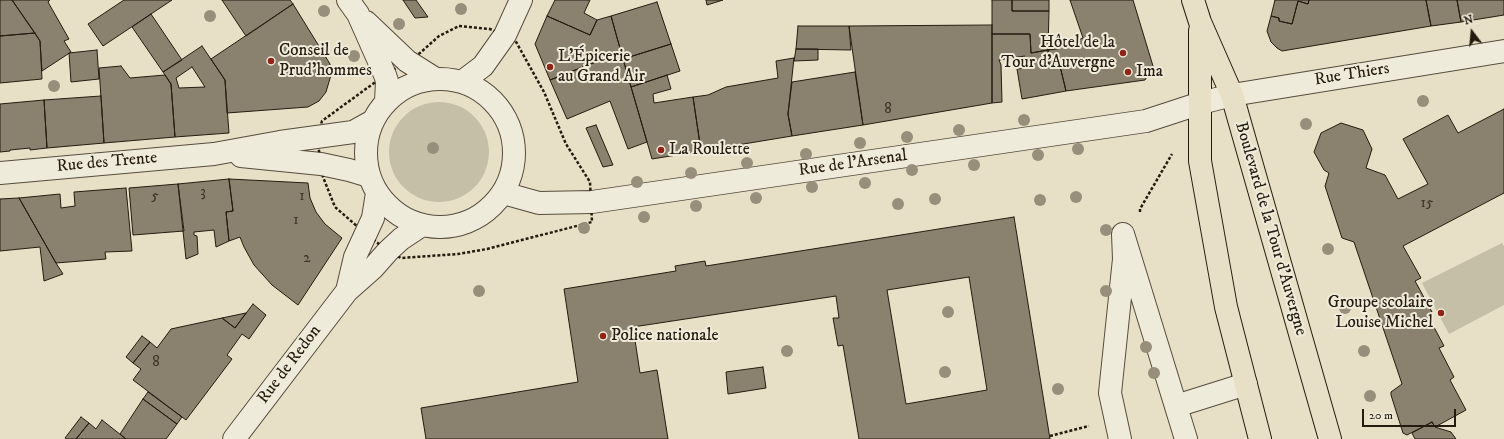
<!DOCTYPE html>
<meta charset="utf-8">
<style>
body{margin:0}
#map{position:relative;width:1504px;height:439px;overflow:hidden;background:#e7e0c6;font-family:"IM FELL DW Pica",serif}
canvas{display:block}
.north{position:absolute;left:1452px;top:12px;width:40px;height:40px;-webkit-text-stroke:3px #efebda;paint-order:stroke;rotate:344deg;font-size:11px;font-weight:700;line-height:16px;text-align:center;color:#251b0f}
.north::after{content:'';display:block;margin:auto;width:14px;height:18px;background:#251b0f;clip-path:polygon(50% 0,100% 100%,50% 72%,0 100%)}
.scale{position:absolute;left:1362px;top:409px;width:94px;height:18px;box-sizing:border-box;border:2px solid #251b0f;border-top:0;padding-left:5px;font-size:12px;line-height:14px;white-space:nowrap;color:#251b0f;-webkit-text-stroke:3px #efebda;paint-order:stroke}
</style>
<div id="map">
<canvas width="1504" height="439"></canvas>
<div class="north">N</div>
<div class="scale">20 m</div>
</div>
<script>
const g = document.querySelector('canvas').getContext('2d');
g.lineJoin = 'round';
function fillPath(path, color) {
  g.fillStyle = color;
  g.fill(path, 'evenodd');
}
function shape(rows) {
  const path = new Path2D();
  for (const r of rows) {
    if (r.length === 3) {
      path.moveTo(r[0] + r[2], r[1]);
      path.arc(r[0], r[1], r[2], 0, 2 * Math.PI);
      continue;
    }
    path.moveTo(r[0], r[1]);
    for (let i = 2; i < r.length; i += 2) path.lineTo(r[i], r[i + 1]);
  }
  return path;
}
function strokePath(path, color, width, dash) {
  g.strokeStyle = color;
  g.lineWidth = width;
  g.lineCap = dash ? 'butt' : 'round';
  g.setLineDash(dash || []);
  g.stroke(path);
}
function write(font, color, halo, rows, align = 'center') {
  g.font = font + ' "IM FELL DW Pica",serif';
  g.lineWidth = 4;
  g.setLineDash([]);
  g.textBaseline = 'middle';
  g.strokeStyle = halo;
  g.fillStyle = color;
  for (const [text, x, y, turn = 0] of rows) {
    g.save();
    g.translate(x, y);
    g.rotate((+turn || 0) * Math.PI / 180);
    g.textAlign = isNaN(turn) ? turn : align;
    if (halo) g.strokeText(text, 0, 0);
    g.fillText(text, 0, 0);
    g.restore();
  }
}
fillPath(shape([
 [439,152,50],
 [1502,243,1504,246,1504,305,1449,334,1422,283]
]), '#c6bfa7');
const building = shape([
 [0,0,12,0,35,33,0,36,0,0],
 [12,0,50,0,48,2,69,39,64,41,71,52,42,71,40,41,12,0],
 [124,0,172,0,103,46,88,24,124,0],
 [222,0,290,0,293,4,246,36,222,0],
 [403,0,416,0,428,17,415,18,403,0],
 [555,0,590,0,584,13,597,20,590,35,547,16,555,0],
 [706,0,723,0,707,5,706,0],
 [992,0,1012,0,1012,11,1049,11,1048,50,1031,53,1030,34,992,34,992,0],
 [1012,0,1049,0,1049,11,1012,11,1012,0],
 [1070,0,1133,0,1153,66,1145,80,1066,91,1060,66,1049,65,1048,50,1057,49,1083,38,1070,0],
 [1275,0,1309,0,1308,4,1298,1,1292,24,1279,21,1279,18,1271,16,1275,0],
 [1309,0,1426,0,1431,26,1282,51,1277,48,1271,42,1267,31,1271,16,1279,18,1279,21,1292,24,1298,1,1308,4,1309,0],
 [1426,0,1457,0,1461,22,1431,26,1426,0],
 [1457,0,1504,0,1504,15,1461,22,1457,0],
 [657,2,671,44,623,59,611,16,657,2],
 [293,4,330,64,331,75,326,92,319,101,308,107,227,113,225,80,211,59,293,4],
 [151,14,182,60,163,72,132,27,151,14],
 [547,16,590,35,597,20,611,16,621,52,550,80,535,44,547,16],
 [992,25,992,103,863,125,849,26,992,25],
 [798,26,849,26,851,50,796,49,798,26],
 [35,33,40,41,42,79,0,83,0,36,35,33],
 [992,34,1030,34,1031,53,1048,50,1049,65,1060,66,1066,91,1022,99,1017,69,1027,68,1025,56,999,60,1001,65,1002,102,992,103,992,34],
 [1064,41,1065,45,1048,50,1049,44,1064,41],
 [671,44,680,71,631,87,623,59,671,44],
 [202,46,225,80,229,133,175,137,171,84,163,72,202,46],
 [192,67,205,87,179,88,176,78,192,67],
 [796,49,818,49,818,60,794,61,796,49],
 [97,50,99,79,71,82,69,53,97,50],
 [621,52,647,142,628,149,610,101,567,119,550,80,621,52],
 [794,58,788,114,792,136,701,151,693,97,708,95,726,87,778,78,776,61,794,58],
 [121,66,130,78,165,75,171,84,175,137,104,143,99,68,121,66],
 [855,72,863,125,792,136,788,114,792,82,855,72],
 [667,75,671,89,653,94,654,103,693,97,701,151,652,159,631,87,667,75],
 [101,96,104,143,47,148,44,100,101,96],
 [44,100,47,148,30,150,30,148,10,150,10,151,0,152,0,104,44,100],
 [1504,109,1504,193,1403,246,1421,278,1415,281,1432,312,1427,314,1444,346,1439,348,1454,377,1450,380,1466,410,1435,427,1432,422,1407,435,1403,433,1391,395,1391,392,1402,384,1354,242,1342,238,1325,186,1329,173,1324,170,1314,152,1321,133,1341,123,1363,130,1372,149,1366,168,1385,175,1398,199,1428,184,1403,139,1448,115,1458,133,1504,109],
 [596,125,613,165,603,167,586,128,596,125],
 [229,179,308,183,310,198,316,212,325,224,342,238,298,305,272,285,254,265,244,247,240,237,229,241,226,212,233,211,229,179],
 [229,179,233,211,226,212,229,241,216,247,214,230,194,232,194,235,197,236,198,254,186,259,178,184,229,179],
 [178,184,184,231,133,235,129,188,178,184],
 [126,188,132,251,105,252,106,259,56,263,19,198,60,194,61,208,75,206,74,192,126,188],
 [19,198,56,263,63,274,44,281,40,247,0,251,0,199,19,198],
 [1014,217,1050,439,859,439,843,345,838,346,833,318,839,318,836,296,633,327,640,373,657,370,668,439,426,439,421,408,578,382,564,289,676,271,675,266,705,261,706,266,1014,217],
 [969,277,987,390,906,404,887,290,969,277],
 [253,304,266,315,249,339,242,334,227,355,232,359,186,420,133,380,141,369,133,363,150,342,157,348,171,329,222,318,235,328,253,304],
 [246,313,235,328,222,318,246,313],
 [142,336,150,342,133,363,126,357,142,336],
 [763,367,766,388,728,394,726,372,763,367],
 [148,392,182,417,177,424,143,399,148,392],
 [143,399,177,424,166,439,126,439,120,434,143,399],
 [81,417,89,423,76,439,67,439,65,438,81,417],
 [102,420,126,439,76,439,89,423,96,429,102,420],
 [1432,422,1435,427,1451,432,1456,439,1415,439,1412,433,1432,422]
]);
fillPath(building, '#8a816e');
strokePath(building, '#251b0f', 1);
const minor = shape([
 [348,0,358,14,385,75,387,81,386,101],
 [366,22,407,61,434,78],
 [440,153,74],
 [463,81,483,66,505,35,521,0],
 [241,156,321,164,349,170,369,176],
 [0,173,214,154,280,142,353,132,371,122],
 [503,193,539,203,592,202,1146,121,1201,103,1232,95,1504,51],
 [347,291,355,257,373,218,377,193],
 [1176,406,1246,384],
 [234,439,347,291,373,268,388,251,401,239,422,225],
 [1120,439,1110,393,1124,259,1123,234,1186,439]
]);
const major = shape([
 [1193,0,1200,22,1232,95,1330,439],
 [1200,31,1200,161,1226,307,1260,439]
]);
strokePath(minor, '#564c3d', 24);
strokePath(major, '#251b0f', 24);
strokePath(shape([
 [459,26,490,29,515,40,544,92,566,144,590,182,592,222,487,249,458,254,401,258,388,251,366,234,335,207,323,177,317,138,322,121,385,75,420,53,439,36,459,26],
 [1140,212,1140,209,1172,154],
 [1050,436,1089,426]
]), '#251b0f', 2.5, [3, 2]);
strokePath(minor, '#efebda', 22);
strokePath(major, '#e7e0c6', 22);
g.fillStyle = '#978f7b';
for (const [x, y] of [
 [461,9],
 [324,11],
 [210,16],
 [399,24],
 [354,56],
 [54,86],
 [1423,101],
 [1024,120],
 [1306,124],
 [959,130],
 [907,137],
 [860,143],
 [433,148],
 [1078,149],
 [806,154],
 [1038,155],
 [747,163],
 [974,165],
 [912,170],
 [691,173],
 [637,182],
 [865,183],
 [812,187],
 [1076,197],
 [756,198],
 [935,199],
 [1040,200],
 [898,204],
 [696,206],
 [644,217],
 [584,228],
 [1106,230],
 [1328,249],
 [479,291],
 [1106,291],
 [1345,308],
 [948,312],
 [1146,347],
 [787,351],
 [1364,351],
 [945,372],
 [1154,373],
 [1058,389],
 [1370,396]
]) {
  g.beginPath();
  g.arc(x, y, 6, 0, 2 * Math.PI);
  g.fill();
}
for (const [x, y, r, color] of [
 [1123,53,4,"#8f2418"],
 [271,61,4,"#8f2418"],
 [550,67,4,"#8f2418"],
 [1128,72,4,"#8f2418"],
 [661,150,4,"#8f2418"],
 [1441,313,4,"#8f2418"],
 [603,336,4,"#8f2418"]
]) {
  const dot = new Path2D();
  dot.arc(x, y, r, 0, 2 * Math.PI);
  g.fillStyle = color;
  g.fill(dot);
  strokePath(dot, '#efebda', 1.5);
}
write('15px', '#3e3427', null, [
 ["8",888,110],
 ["3",203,193],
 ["5",155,197],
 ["1",302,197],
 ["15",1427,204],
 ["1",296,221],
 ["2",307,259],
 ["8",156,363]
]);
write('17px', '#251b0f', '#efebda', [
 ["Hôtel de la",1115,43,"right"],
 ["Tour d'Auvergne",1115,63,"right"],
 ["Conseil de",279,51],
 ["Prud'hommes",279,71],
 ["L'Épicerie",558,57],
 ["au Grand Air",558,77],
 ["Ima",1136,72],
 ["La Roulette",669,150],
 ["Groupe scolaire",1433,303,"right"],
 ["Louise Michel",1433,323,"right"],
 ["Police nationale",611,336]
], 'left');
write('17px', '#251b0f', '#efebda', [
 ["Rue Thiers",1352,75,-9],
 ["Rue des Trente",107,163,-5],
 ["Rue de l'Arsenal",853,164,-8],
 ["Boulevard de la Tour d'Auvergne",1270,229,74],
 ["Rue de Redon",290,365,-53]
]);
</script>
